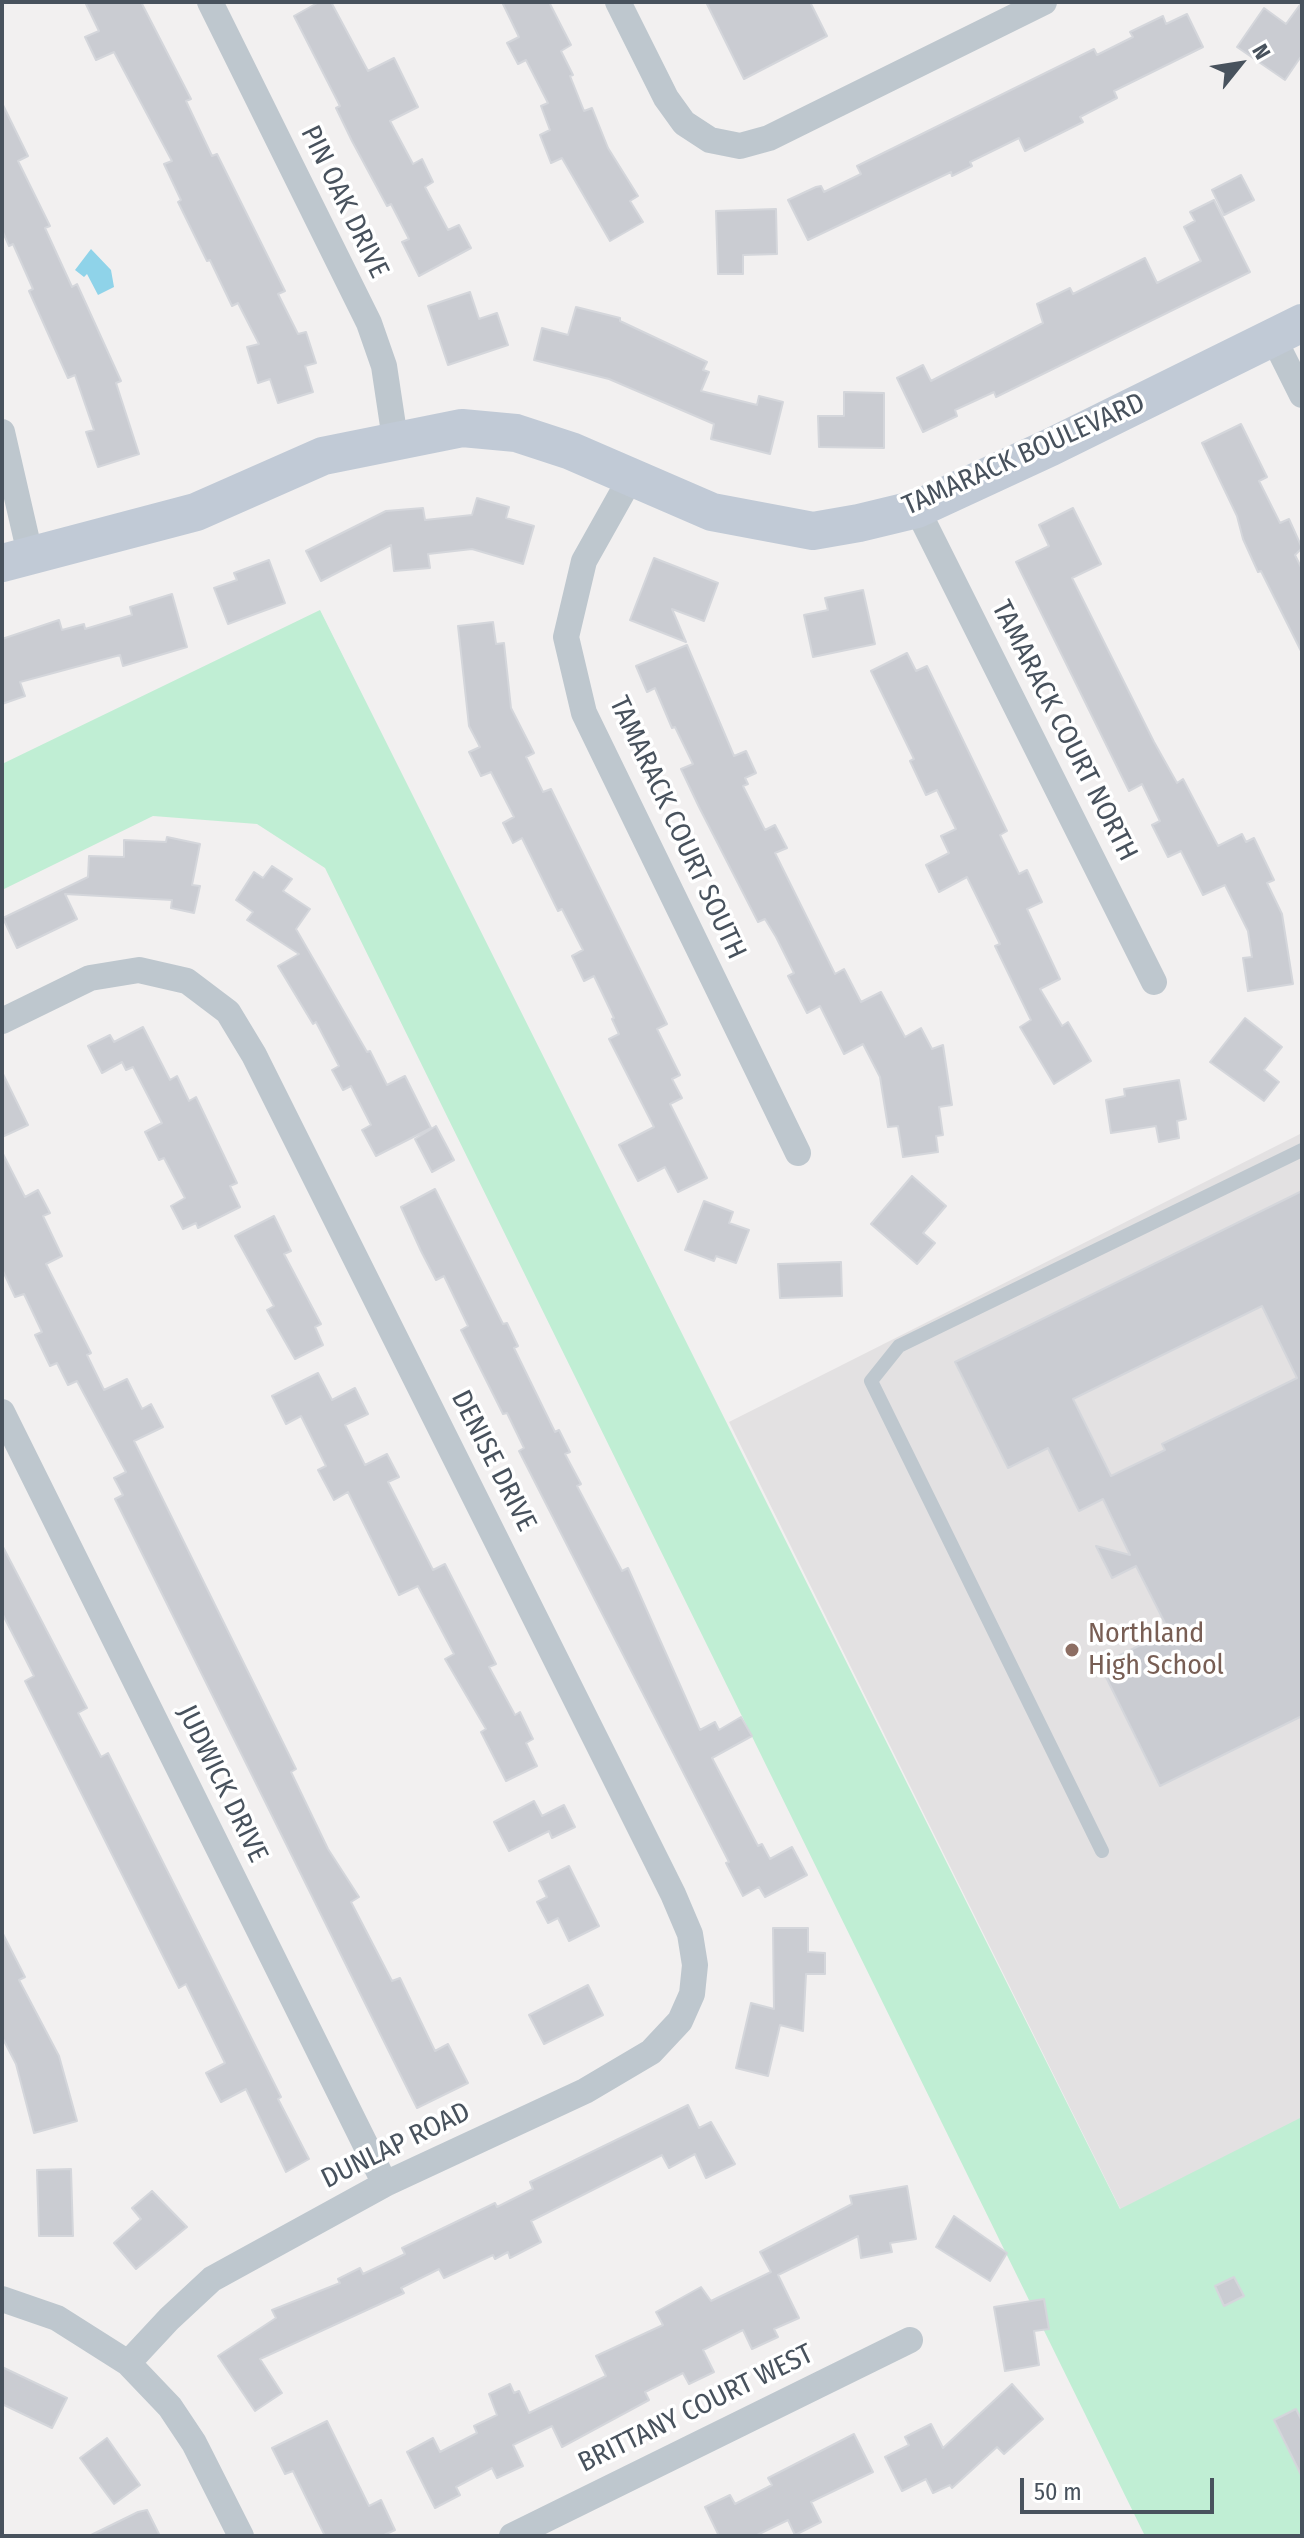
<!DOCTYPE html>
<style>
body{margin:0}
#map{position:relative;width:1304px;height:2538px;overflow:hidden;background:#f2f0f0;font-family:"Fira Sans Condensed",sans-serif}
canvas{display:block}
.frame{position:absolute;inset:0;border:4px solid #48525d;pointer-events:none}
.north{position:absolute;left:1200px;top:24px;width:80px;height:80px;-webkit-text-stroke:6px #fff;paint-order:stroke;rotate:60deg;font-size:22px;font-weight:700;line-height:32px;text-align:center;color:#48525d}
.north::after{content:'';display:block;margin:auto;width:28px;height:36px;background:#48525d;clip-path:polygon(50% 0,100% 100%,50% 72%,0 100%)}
.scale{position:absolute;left:1020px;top:2478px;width:194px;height:36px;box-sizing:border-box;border:4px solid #48525d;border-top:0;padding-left:10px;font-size:24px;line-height:28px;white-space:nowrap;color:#48525d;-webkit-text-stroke:6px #fff;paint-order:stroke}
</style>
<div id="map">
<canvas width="1304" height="2538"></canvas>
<div class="frame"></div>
<div class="north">N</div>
<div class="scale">50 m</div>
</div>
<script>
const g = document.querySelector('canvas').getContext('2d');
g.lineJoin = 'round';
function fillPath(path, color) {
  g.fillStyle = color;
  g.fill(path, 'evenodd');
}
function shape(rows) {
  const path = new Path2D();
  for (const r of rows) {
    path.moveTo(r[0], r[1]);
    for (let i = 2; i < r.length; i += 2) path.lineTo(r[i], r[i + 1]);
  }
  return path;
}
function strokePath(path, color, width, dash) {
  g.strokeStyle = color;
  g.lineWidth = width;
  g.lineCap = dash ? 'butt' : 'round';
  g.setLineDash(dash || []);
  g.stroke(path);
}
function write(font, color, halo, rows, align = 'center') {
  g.font = font + ' "Fira Sans Condensed",sans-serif';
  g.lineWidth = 7;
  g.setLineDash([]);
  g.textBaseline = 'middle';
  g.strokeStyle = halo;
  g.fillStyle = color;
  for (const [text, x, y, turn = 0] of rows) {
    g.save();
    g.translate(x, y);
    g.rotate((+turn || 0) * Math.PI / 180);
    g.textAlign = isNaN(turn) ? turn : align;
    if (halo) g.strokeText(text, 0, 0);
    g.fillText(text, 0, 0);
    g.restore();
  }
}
fillPath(shape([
 [1302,1133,1302,2536,1283,2536,729,1422]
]), '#e3e1e2');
fillPath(shape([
 [320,610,1120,2209,1302,2117,1302,2536,1145,2536,325,868,257,824,153,816,2,890,2,764]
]), '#c0eed4');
fillPath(shape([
 [91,249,111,270,114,287,98,295,87,274,84,277,75,270]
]), '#8fd3e9');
const building = shape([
 [85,2,141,2,191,99,186,101,212,156,217,154,285,291,278,294,298,334,306,332,316,363,305,366,313,392,278,403,270,379,258,383,247,347,259,344,238,303,232,306,210,260,207,261,178,202,181,200,164,164,172,161,114,52,96,60,85,37,99,31,85,2],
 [319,2,331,2,368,71,394,58,418,107,390,121,413,164,422,159,433,182,425,187,448,230,459,225,471,248,419,276,402,242,409,239,391,204,387,206,352,141,336,108,340,106,294,16,319,2],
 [502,2,549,2,571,45,561,51,573,75,570,76,584,111,592,108,608,148,638,196,630,201,643,222,610,241,562,158,551,163,540,135,550,130,541,106,548,103,526,60,518,64,507,43,519,37,502,2],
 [706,2,810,2,827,36,744,79,706,2],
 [1302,2,1302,55,1285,80,1237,47,1264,8,1286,24,1302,2],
 [1187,14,1203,47,1114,91,1117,98,1080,117,1083,122,1025,151,1019,138,970,162,972,166,952,176,951,172,808,240,788,200,816,187,821,186,824,192,861,174,857,166,1094,49,1097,55,1133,37,1130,32,1163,16,1166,24,1187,14],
 [2,103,28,156,18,161,50,226,45,228,72,287,77,284,121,381,116,383,139,454,98,467,86,432,94,430,75,375,68,378,29,291,33,289,13,244,9,246,2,230,2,103],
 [1241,175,1254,200,1224,215,1212,190,1241,175],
 [1214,200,1250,272,996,397,994,392,955,410,957,416,923,432,897,378,923,365,931,381,1043,323,1037,304,1070,288,1073,294,1145,258,1157,283,1201,261,1184,227,1195,221,1190,212,1214,200],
 [776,209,777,254,743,255,743,274,718,274,716,211,776,209],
 [470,292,479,319,497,313,508,345,448,365,428,306,470,292],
 [576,307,620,318,620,321,707,362,703,370,709,372,701,391,757,405,759,396,783,402,770,454,711,439,714,424,609,379,534,360,542,328,568,335,576,307],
 [844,392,884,393,884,448,819,447,818,416,844,416,844,392],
 [1241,424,1267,477,1259,481,1280,523,1289,519,1302,548,1295,555,1302,569,1302,653,1261,571,1258,572,1243,539,1237,516,1202,443,1241,424],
 [477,498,509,507,506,518,534,526,523,564,472,549,428,554,430,568,394,571,391,545,321,581,306,551,386,511,423,508,425,520,472,515,477,498],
 [1073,508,1101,564,1072,578,1154,742,1177,783,1183,779,1218,846,1242,834,1246,842,1254,838,1274,880,1267,883,1282,914,1293,984,1248,991,1243,958,1252,957,1248,931,1225,885,1203,895,1181,851,1168,857,1152,825,1160,821,1142,784,1129,791,1016,562,1049,546,1039,525,1073,508],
 [654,558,718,583,704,621,672,609,686,642,630,620,654,558],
 [269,560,285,603,228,624,214,588,237,580,234,573,269,560],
 [863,590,875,644,813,657,804,615,828,610,825,598,863,590],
 [172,594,187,647,123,666,120,655,20,682,25,696,2,704,2,639,59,620,62,630,84,624,85,629,132,615,130,607,172,594],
 [493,622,496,644,504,643,511,708,534,753,526,757,543,792,551,789,667,1024,657,1029,680,1075,672,1079,682,1098,670,1104,707,1178,678,1192,665,1167,638,1181,619,1145,654,1127,609,1039,619,1034,612,1019,614,1018,594,976,584,981,572,956,583,950,562,909,558,911,522,838,513,843,503,823,514,817,491,772,481,776,469,752,480,747,469,726,458,626,493,622],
 [687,645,734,756,746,751,756,773,745,778,748,784,743,786,765,830,775,825,787,848,775,853,835,974,844,969,861,1002,881,992,905,1037,921,1028,932,1049,943,1045,952,1105,939,1107,943,1135,936,1136,938,1152,903,1157,898,1126,888,1127,880,1077,863,1044,844,1054,820,1006,807,1013,788,976,794,973,776,937,765,919,758,922,699,807,681,769,693,764,675,727,672,728,655,688,647,692,636,666,687,645],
 [907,653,916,671,927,666,1007,831,1000,835,1019,874,1027,870,1042,902,1027,909,1060,979,1040,989,1062,1026,1068,1022,1091,1061,1054,1084,1020,1027,1031,1020,995,946,1000,944,967,877,939,892,926,865,949,853,941,836,956,829,937,790,926,795,910,761,914,759,871,671,907,653],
 [167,837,200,844,192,885,200,886,194,913,171,908,172,900,65,894,77,919,17,948,3,918,88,877,89,856,124,857,124,840,166,842,167,837],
 [272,866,292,879,283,891,310,909,296,929,367,1052,370,1051,387,1085,405,1076,431,1128,376,1156,362,1130,371,1125,351,1086,343,1090,332,1070,339,1066,316,1022,313,1024,278,966,299,954,247,920,253,912,236,900,254,872,263,878,272,866],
 [1245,1018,1282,1047,1264,1070,1279,1082,1264,1101,1210,1062,1245,1018],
 [143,1027,170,1080,177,1076,189,1101,196,1097,237,1183,230,1186,240,1207,198,1228,196,1223,183,1229,171,1206,185,1198,164,1158,159,1160,145,1132,162,1123,133,1067,126,1070,122,1062,102,1073,88,1046,110,1035,114,1042,143,1027],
 [2,1072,28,1125,2,1137,2,1072],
 [1179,1080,1186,1119,1177,1121,1179,1138,1159,1142,1156,1126,1111,1133,1106,1100,1125,1096,1124,1089,1179,1080],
 [436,1126,454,1160,432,1172,415,1139,436,1126],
 [2,1152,25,1197,38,1190,50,1213,43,1216,62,1256,46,1264,91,1353,87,1355,104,1390,127,1379,142,1409,151,1404,163,1427,134,1441,296,1769,291,1772,328,1849,359,1897,351,1902,392,1981,400,1978,435,2051,448,2044,468,2083,417,2108,115,1499,123,1495,114,1478,126,1472,77,1381,68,1385,57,1363,50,1366,35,1335,42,1332,24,1294,15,1297,2,1269,2,1152],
 [912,1176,946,1206,923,1233,935,1243,917,1264,871,1224,912,1176],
 [435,1189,503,1324,507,1323,518,1346,514,1348,555,1432,559,1430,570,1452,565,1454,581,1484,577,1486,622,1571,628,1568,700,1730,715,1722,719,1730,741,1717,752,1736,712,1758,758,1846,762,1844,770,1859,792,1847,807,1875,765,1897,759,1887,743,1896,726,1863,729,1862,519,1451,524,1448,507,1413,503,1414,461,1330,468,1326,444,1276,436,1280,421,1251,401,1207,435,1189],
 [1302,1191,1302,1716,1160,1786,1100,1665,1169,1631,1136,1566,1112,1578,1096,1546,1130,1555,1103,1499,1079,1511,1048,1448,1008,1468,955,1362,1302,1191],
 [1262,1306,1297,1378,1162,1444,1165,1450,1111,1476,1073,1399,1262,1306],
 [704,1201,733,1212,729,1223,749,1230,736,1263,716,1256,714,1261,685,1250,704,1201],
 [274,1216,291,1251,284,1254,321,1324,315,1327,323,1345,295,1359,267,1310,274,1306,235,1236,274,1216],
 [841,1262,842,1296,780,1298,778,1264,841,1262],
 [318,1373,332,1400,355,1388,368,1414,345,1425,365,1465,387,1454,399,1477,388,1482,433,1570,445,1564,496,1664,489,1667,515,1715,520,1712,533,1739,526,1743,537,1766,506,1781,481,1732,486,1729,445,1659,454,1654,418,1586,399,1595,348,1492,334,1500,318,1470,326,1466,301,1416,286,1424,272,1396,318,1373],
 [2,1545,87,1708,78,1713,101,1757,108,1753,281,2097,278,2099,309,2159,286,2172,246,2089,221,2102,206,2073,225,2063,186,1984,179,1988,25,1681,34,1676,2,1613,2,1545],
 [534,1801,542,1816,564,1805,575,1827,552,1838,549,1831,509,1851,494,1822,534,1801],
 [569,1866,599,1926,569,1941,558,1918,548,1923,537,1902,547,1897,539,1881,569,1866],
 [773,1928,808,1928,808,1952,825,1953,825,1974,806,1974,803,2031,780,2025,768,2076,736,2068,751,2003,774,2009,773,1928],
 [2,1932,25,1977,19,1980,59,2056,77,2121,34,2133,16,2064,2,2037,2,1932],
 [588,1985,603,2015,544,2044,529,2015,588,1985],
 [688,2105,699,2128,711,2122,735,2164,706,2178,695,2154,669,2168,662,2155,531,2221,541,2242,510,2258,508,2252,495,2259,493,2255,444,2278,439,2269,401,2288,404,2293,260,2359,282,2393,255,2411,218,2356,276,2318,272,2310,340,2283,338,2279,360,2268,363,2274,405,2254,402,2248,495,2203,497,2207,533,2189,530,2182,688,2105],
 [71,2169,73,2236,39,2236,37,2170,71,2169],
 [907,2186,916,2239,890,2243,892,2252,861,2258,858,2236,778,2275,799,2318,774,2329,778,2337,752,2349,743,2330,703,2350,714,2372,689,2384,683,2373,645,2392,649,2400,562,2447,552,2426,513,2445,523,2466,497,2478,492,2468,456,2487,460,2495,435,2508,407,2452,433,2438,440,2452,477,2433,474,2426,497,2415,489,2394,510,2384,514,2393,519,2391,529,2413,606,2376,596,2356,663,2325,656,2312,701,2287,711,2301,771,2272,760,2252,852,2204,850,2196,907,2186],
 [152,2191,187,2227,136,2269,114,2243,141,2219,132,2208,152,2191],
 [954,2216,1007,2253,990,2281,936,2247,954,2216],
 [1234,2277,1244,2296,1224,2306,1215,2286,1234,2277],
 [1044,2299,1049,2329,1034,2331,1039,2365,1005,2371,994,2307,1044,2299],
 [2,2367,67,2398,52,2428,2,2404,2,2367],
 [1012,2384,1043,2419,1004,2454,997,2447,952,2488,950,2485,933,2493,926,2479,902,2491,885,2457,909,2445,905,2437,931,2424,943,2448,1012,2384],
 [1296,2409,1302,2421,1302,2477,1274,2420,1296,2409],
 [327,2421,369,2506,381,2500,395,2530,382,2536,325,2536,293,2471,285,2474,272,2448,327,2421],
 [854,2434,873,2472,811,2502,821,2522,795,2535,788,2520,755,2536,719,2536,705,2507,730,2495,735,2504,772,2485,768,2478,854,2434],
 [107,2438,140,2485,114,2504,80,2458,107,2438],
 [147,2510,160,2536,89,2536,138,2512,147,2510]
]);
fillPath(building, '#caccd2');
strokePath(building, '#d4d6db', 2);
strokePath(shape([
 [1102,1851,871,1381,899,1346,1302,1150]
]), '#bec7ce', 14);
strokePath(shape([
 [210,2,369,323,384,366,395,439],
 [618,2,666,98,684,123,710,140,740,146,769,138,1044,2],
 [1273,337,1302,395],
 [2,432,30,554],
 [630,479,584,561,566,637,584,713,798,1153],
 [917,509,1154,982],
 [2,1021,90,978,139,970,187,981,228,1012,254,1055,673,1894,690,1934,695,1965,692,1994,680,2021,651,2052,585,2091,385,2184,212,2279,169,2319,128,2363],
 [2,1412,385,2184],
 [2,2299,57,2318,128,2363,170,2407,194,2443,241,2536],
 [512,2536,910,2340]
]), '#bec7ce', 26);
strokePath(shape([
 [2,563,196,512,323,456,462,428,516,433,571,451,712,512,813,531,859,523,917,509,1051,447,1302,323]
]), '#c1cad6', 38);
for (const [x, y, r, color] of [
 [1072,1650,8,"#8d6e63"]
]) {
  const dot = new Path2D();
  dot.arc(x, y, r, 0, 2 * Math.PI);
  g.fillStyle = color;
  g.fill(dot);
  strokePath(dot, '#fff', 3);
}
write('28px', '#48525d', '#fff', [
 ["PIN OAK DRIVE",344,202,64],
 ["TAMARACK BOULEVARD",1024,455,-24],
 ["TAMARACK COURT NORTH",1064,731,63],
 ["TAMARACK COURT SOUTH",677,828,65],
 ["DENISE DRIVE",493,1461,63],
 ["JUDWICK DRIVE",222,1784,64],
 ["DUNLAP ROAD",396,2146,-26],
 ["BRITTANY COURT WEST",696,2409,-26]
]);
write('28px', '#785e54', '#fff', [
 ["Northland",1088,1634],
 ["High School",1088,1666]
], 'left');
</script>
